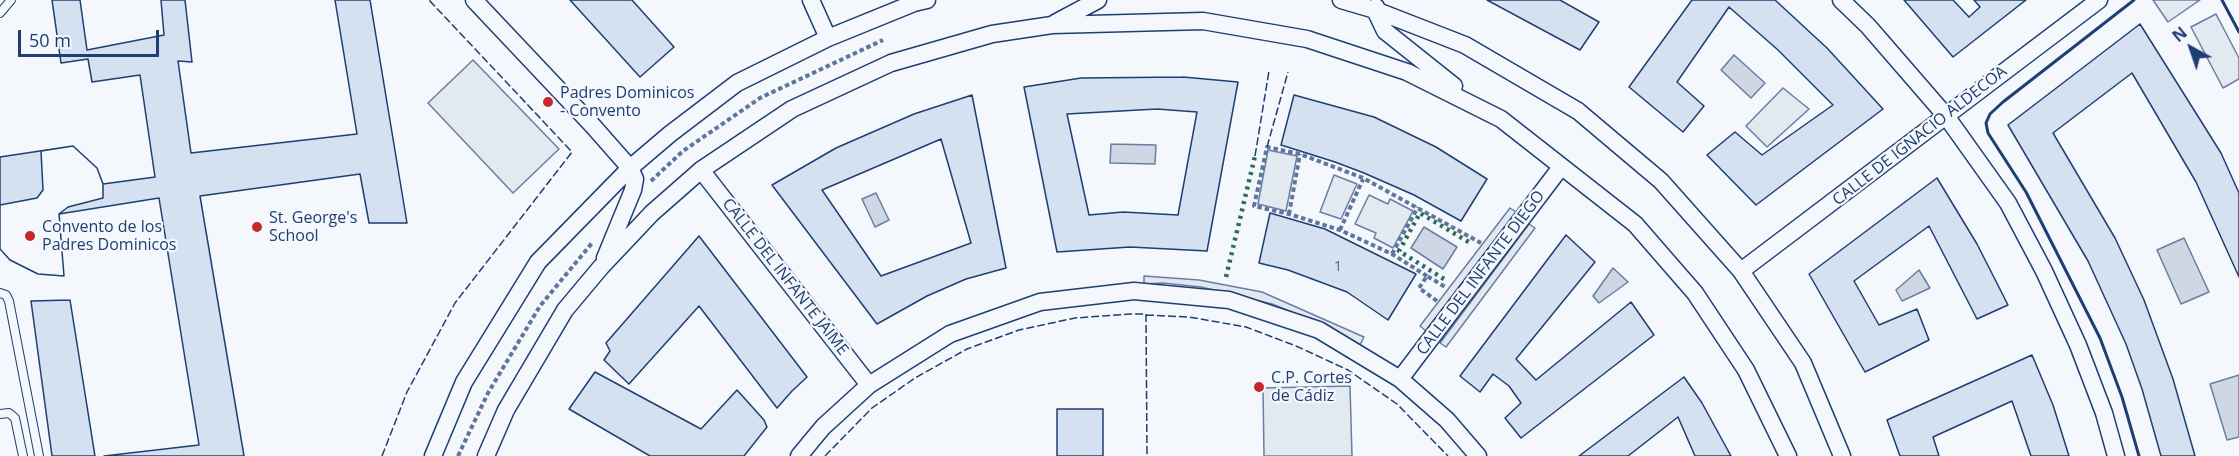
<!DOCTYPE html>
<meta charset="utf-8">
<style>
body{margin:0}
#map{position:relative;width:2239px;height:456px;overflow:hidden;background:#f4f7fb;font-family:"Open Sans",sans-serif}
canvas{display:block}
.north{position:absolute;left:2161px;top:18px;width:60px;height:60px;-webkit-text-stroke:4px #f4f7fb;paint-order:stroke;rotate:320deg;font-size:16px;font-weight:700;line-height:24px;text-align:center;color:#1d3f73}
.north::after{content:'';display:block;margin:auto;width:21px;height:27px;background:#1d3f73;clip-path:polygon(50% 0,100% 100%,50% 72%,0 100%)}
.scale{position:absolute;left:18px;top:30px;width:141px;height:27px;box-sizing:border-box;border:3px solid #1d3f73;border-top:0;padding-left:8px;font-size:18px;line-height:21px;white-space:nowrap;color:#1d3f73;-webkit-text-stroke:4px #f4f7fb;paint-order:stroke}
</style>
<div id="map">
<canvas width="2239" height="456"></canvas>
<div class="north">N</div>
<div class="scale">50 m</div>
</div>
<script>
const g = document.querySelector('canvas').getContext('2d');
g.lineJoin = 'round';
function fillPath(path, color) {
  g.fillStyle = color;
  g.fill(path, 'evenodd');
}
function shape(rows) {
  const path = new Path2D();
  for (const r of rows) {
    path.moveTo(r[0], r[1]);
    for (let i = 2; i < r.length; i += 2) path.lineTo(r[i], r[i + 1]);
  }
  return path;
}
function strokePath(path, color, width, dash) {
  g.strokeStyle = color;
  g.lineWidth = width;
  g.lineCap = dash ? 'butt' : 'round';
  g.setLineDash(dash || []);
  g.stroke(path);
}
function write(font, color, halo, rows, align = 'center') {
  g.font = font + ' "Open Sans",sans-serif';
  g.lineWidth = 4.5;
  g.setLineDash([]);
  g.textBaseline = 'middle';
  g.strokeStyle = halo;
  g.fillStyle = color;
  for (const [text, x, y, turn = 0] of rows) {
    g.save();
    g.translate(x, y);
    g.rotate((+turn || 0) * Math.PI / 180);
    g.textAlign = isNaN(turn) ? turn : align;
    if (halo) g.strokeText(text, 0, 0);
    g.fillText(text, 0, 0);
    g.restore();
  }
}
const green = shape([
 [2153,0,2200,0,2168,22,2153,0],
 [2216,14,2239,58,2239,79,2223,88,2191,27,2216,14],
 [473,60,559,149,513,193,428,103,473,60],
 [1783,88,1809,109,1767,147,1746,126,1783,88],
 [1268,150,1297,156,1286,211,1258,204,1268,150],
 [1334,175,1357,184,1341,219,1320,212,1334,175],
 [1369,195,1388,204,1390,199,1413,211,1393,248,1374,238,1376,233,1355,224,1369,195],
 [1350,386,1352,456,1264,456,1263,388,1350,386]
]);
fillPath(green, '#e3e9f0');
strokePath(green, '#687fa3', 1.5);
const parking = shape([
 [1510,208,1516,212,1426,331,1420,326,1510,208],
 [1529,224,1535,228,1446,347,1440,343,1529,224],
 [1144,276,1199,280,1262,292,1364,337,1360,345,1309,319,1272,304,1201,287,1163,283,1144,284,1144,276]
]);
fillPath(parking, '#e3e8f0');
strokePath(parking, '#687fa3', 1.5);
const water = shape([
 [1734,55,1765,83,1751,98,1721,70,1734,55],
 [1111,144,1156,145,1155,164,1110,163,1111,144],
 [876,193,889,220,875,227,862,199,876,193],
 [1424,227,1457,247,1443,269,1411,248,1424,227],
 [2184,238,2209,292,2181,304,2157,250,2184,238],
 [1613,268,1628,282,1599,303,1593,296,1613,268],
 [1919,270,1930,288,1902,301,1896,290,1919,270],
 [2239,375,2239,437,2227,440,2210,384,2239,375]
]);
fillPath(water, '#cfd7e4');
strokePath(water, '#687fa3', 1.5);
const building = shape([
 [52,0,80,0,87,50,164,35,161,0,185,0,192,62,178,61,191,153,357,134,335,0,370,0,407,223,369,223,360,174,200,196,244,456,104,456,199,445,159,198,59,214,64,276,38,274,10,260,0,249,0,157,73,146,97,168,103,184,155,177,140,75,92,82,88,59,61,63,52,0],
 [570,0,632,0,674,47,640,77,570,0],
 [1487,0,1560,0,1599,22,1580,50,1487,0],
 [1692,0,1775,0,1827,48,1883,109,1756,205,1707,155,1735,132,1762,155,1833,105,1778,50,1729,7,1677,82,1704,106,1683,132,1629,87,1692,0],
 [1904,0,1953,0,1969,17,1980,7,1974,0,2026,0,1953,57,1904,0],
 [2140,24,2221,153,2239,193,2239,277,2196,182,2132,73,2053,133,2115,238,2144,300,2173,379,2195,456,2161,456,2142,389,2126,344,2088,261,2008,125,2140,24],
 [1183,77,1238,82,1207,251,1130,247,1057,252,1024,87,1081,78,1183,77],
 [1157,109,1197,112,1178,215,1123,212,1089,215,1067,114,1157,109],
 [972,95,1006,268,966,279,927,296,877,324,772,185,836,148,914,114,972,95],
 [941,139,971,243,881,276,822,190,941,139],
 [1294,95,1374,117,1436,147,1487,179,1461,221,1414,195,1364,173,1335,162,1281,145,1294,95],
 [73,146,97,168,103,184,103,198,68,207,59,214,64,276,38,274,10,260,0,249,0,205,37,198,43,190,41,151,73,146],
 [1937,178,1977,244,2008,305,1977,319,1929,226,1854,281,1879,325,1917,309,1929,340,1865,372,1809,274,1937,178],
 [1270,213,1325,229,1416,274,1388,320,1347,292,1288,270,1259,263,1270,213],
 [1566,235,1595,262,1516,359,1536,380,1631,302,1654,335,1521,438,1505,418,1521,403,1509,386,1493,374,1480,392,1460,376,1566,235],
 [699,236,807,377,792,391,777,408,699,306,629,384,604,360,610,351,606,343,699,236],
 [70,300,95,456,52,456,31,301,70,300],
 [2032,355,2053,405,2069,456,2031,456,2012,401,1933,437,1939,456,1900,456,1887,420,2032,355],
 [595,372,701,429,737,390,764,420,767,427,744,456,650,456,569,409,595,372],
 [1684,377,1702,403,1731,456,1695,456,1678,417,1628,456,1579,456,1684,377],
 [1057,409,1103,409,1103,456,1057,456,1057,409]
]);
fillPath(building, '#d5e0f0');
strokePath(building, '#1d3f73', 1.5);
const service = shape([
 [0,13,11,0],
 [0,293,6,295,9,301,39,456],
 [0,414,9,413,15,418,23,456]
]);
const minor = shape([
 [474,0,593,126,630,168,635,179,633,190,605,258],
 [811,0,828,38],
 [1341,0,1375,10,1465,45,1578,111,1661,181,1741,271,1803,363,1842,456],
 [1841,0,1868,26,1946,116,2008,203,2044,271,2078,345,2104,413,2116,456],
 [1376,7,1375,10,1385,31,1454,86],
 [1055,23,1098,0],
 [701,170,869,385],
 [1741,271,2099,0],
 [1400,379,1561,167],
 [433,456,464,382,538,262,630,168,670,134,737,83,828,38,914,3,927,0],
 [486,456,506,410,565,310,601,267,652,213,701,170,792,109,891,63,992,34,1052,25,1203,21,1307,39,1407,72,1501,119,1635,224,1695,293,1746,370,1788,456],
 [799,456,823,427,869,385,950,334,1040,302,1134,291,1229,300,1319,330,1400,379,1447,420,1478,456]
]);
strokePath(service, '#1d3f73', 10);
strokePath(minor, '#1d3f73', 19);
strokePath(shape([
 [651,181,683,151,760,98,883,40],
 [1289,214,1300,154],
 [1340,230,1363,179],
 [1392,254,1418,207],
 [1427,276,1392,254,1340,230,1289,214,1254,206,1267,147,1300,154,1363,178,1481,243],
 [1437,301,1419,288,1427,276,1447,288],
 [458,456,488,393,540,306,592,243]
]), '#5e769c', 4, [4.5, 3]);
strokePath(service, '#f4f7fb', 8);
strokePath(minor, '#f4f7fb', 16);
strokePath(shape([
 [1226,277,1255,156],
 [1444,279,1399,251,1420,213,1472,244]
]), '#2c6c60', 4.5, [3, 4.5]);
strokePath(shape([
 [1267,147,1288,72],
 [1255,156,1269,71],
 [1146,315,1189,317,1246,327,1296,346,1348,370,1397,404,1448,456],
 [382,456,407,392,455,303,572,152,429,0],
 [825,456,872,408,915,378,967,349,1019,330,1075,318,1131,314,1146,314,1147,456]
]), '#1d3f73', 1.5, [8, 3]);
strokePath(shape([
 [2134,0,2003,102,1990,114,1986,123,1988,133,2026,192,2100,338,2122,397,2139,456],
 [2222,0,2239,32]
]), '#1d3f73', 3);
for (const [x, y, r, color] of [
 [548,102,6,"#c62828"],
 [257,227,6,"#c62828"],
 [30,236,6,"#c62828"],
 [1259,387,6,"#c62828"]
]) {
  const dot = new Path2D();
  dot.arc(x, y, r, 0, 2 * Math.PI);
  g.fillStyle = color;
  g.fill(dot);
  strokePath(dot, '#f4f7fb', 2);
}
write('14px', '#4b6792', null, [
 ["1",1338,267]
]);
write('16px', '#1d3f73', '#f4f7fb', [
 ["Padres Dominicos",560,93],
 ["- Convento",560,111],
 ["St. George's",269,218],
 ["School",269,236],
 ["Convento de los",42,227],
 ["Padres Dominicos",42,245],
 ["C.P. Cortes",1271,378],
 ["de Cádiz",1271,396]
], 'left');
write('16px', '#1d3f73', '#f4f7fb', [
 ["CALLE DE IGNACIO ALDECOA",1920,136,-38],
 ["CALLE DEL INFANTE DIEGO",1481,273,-53],
 ["CALLE DEL INFANTE JAIME",785,277,52]
]);
</script>
